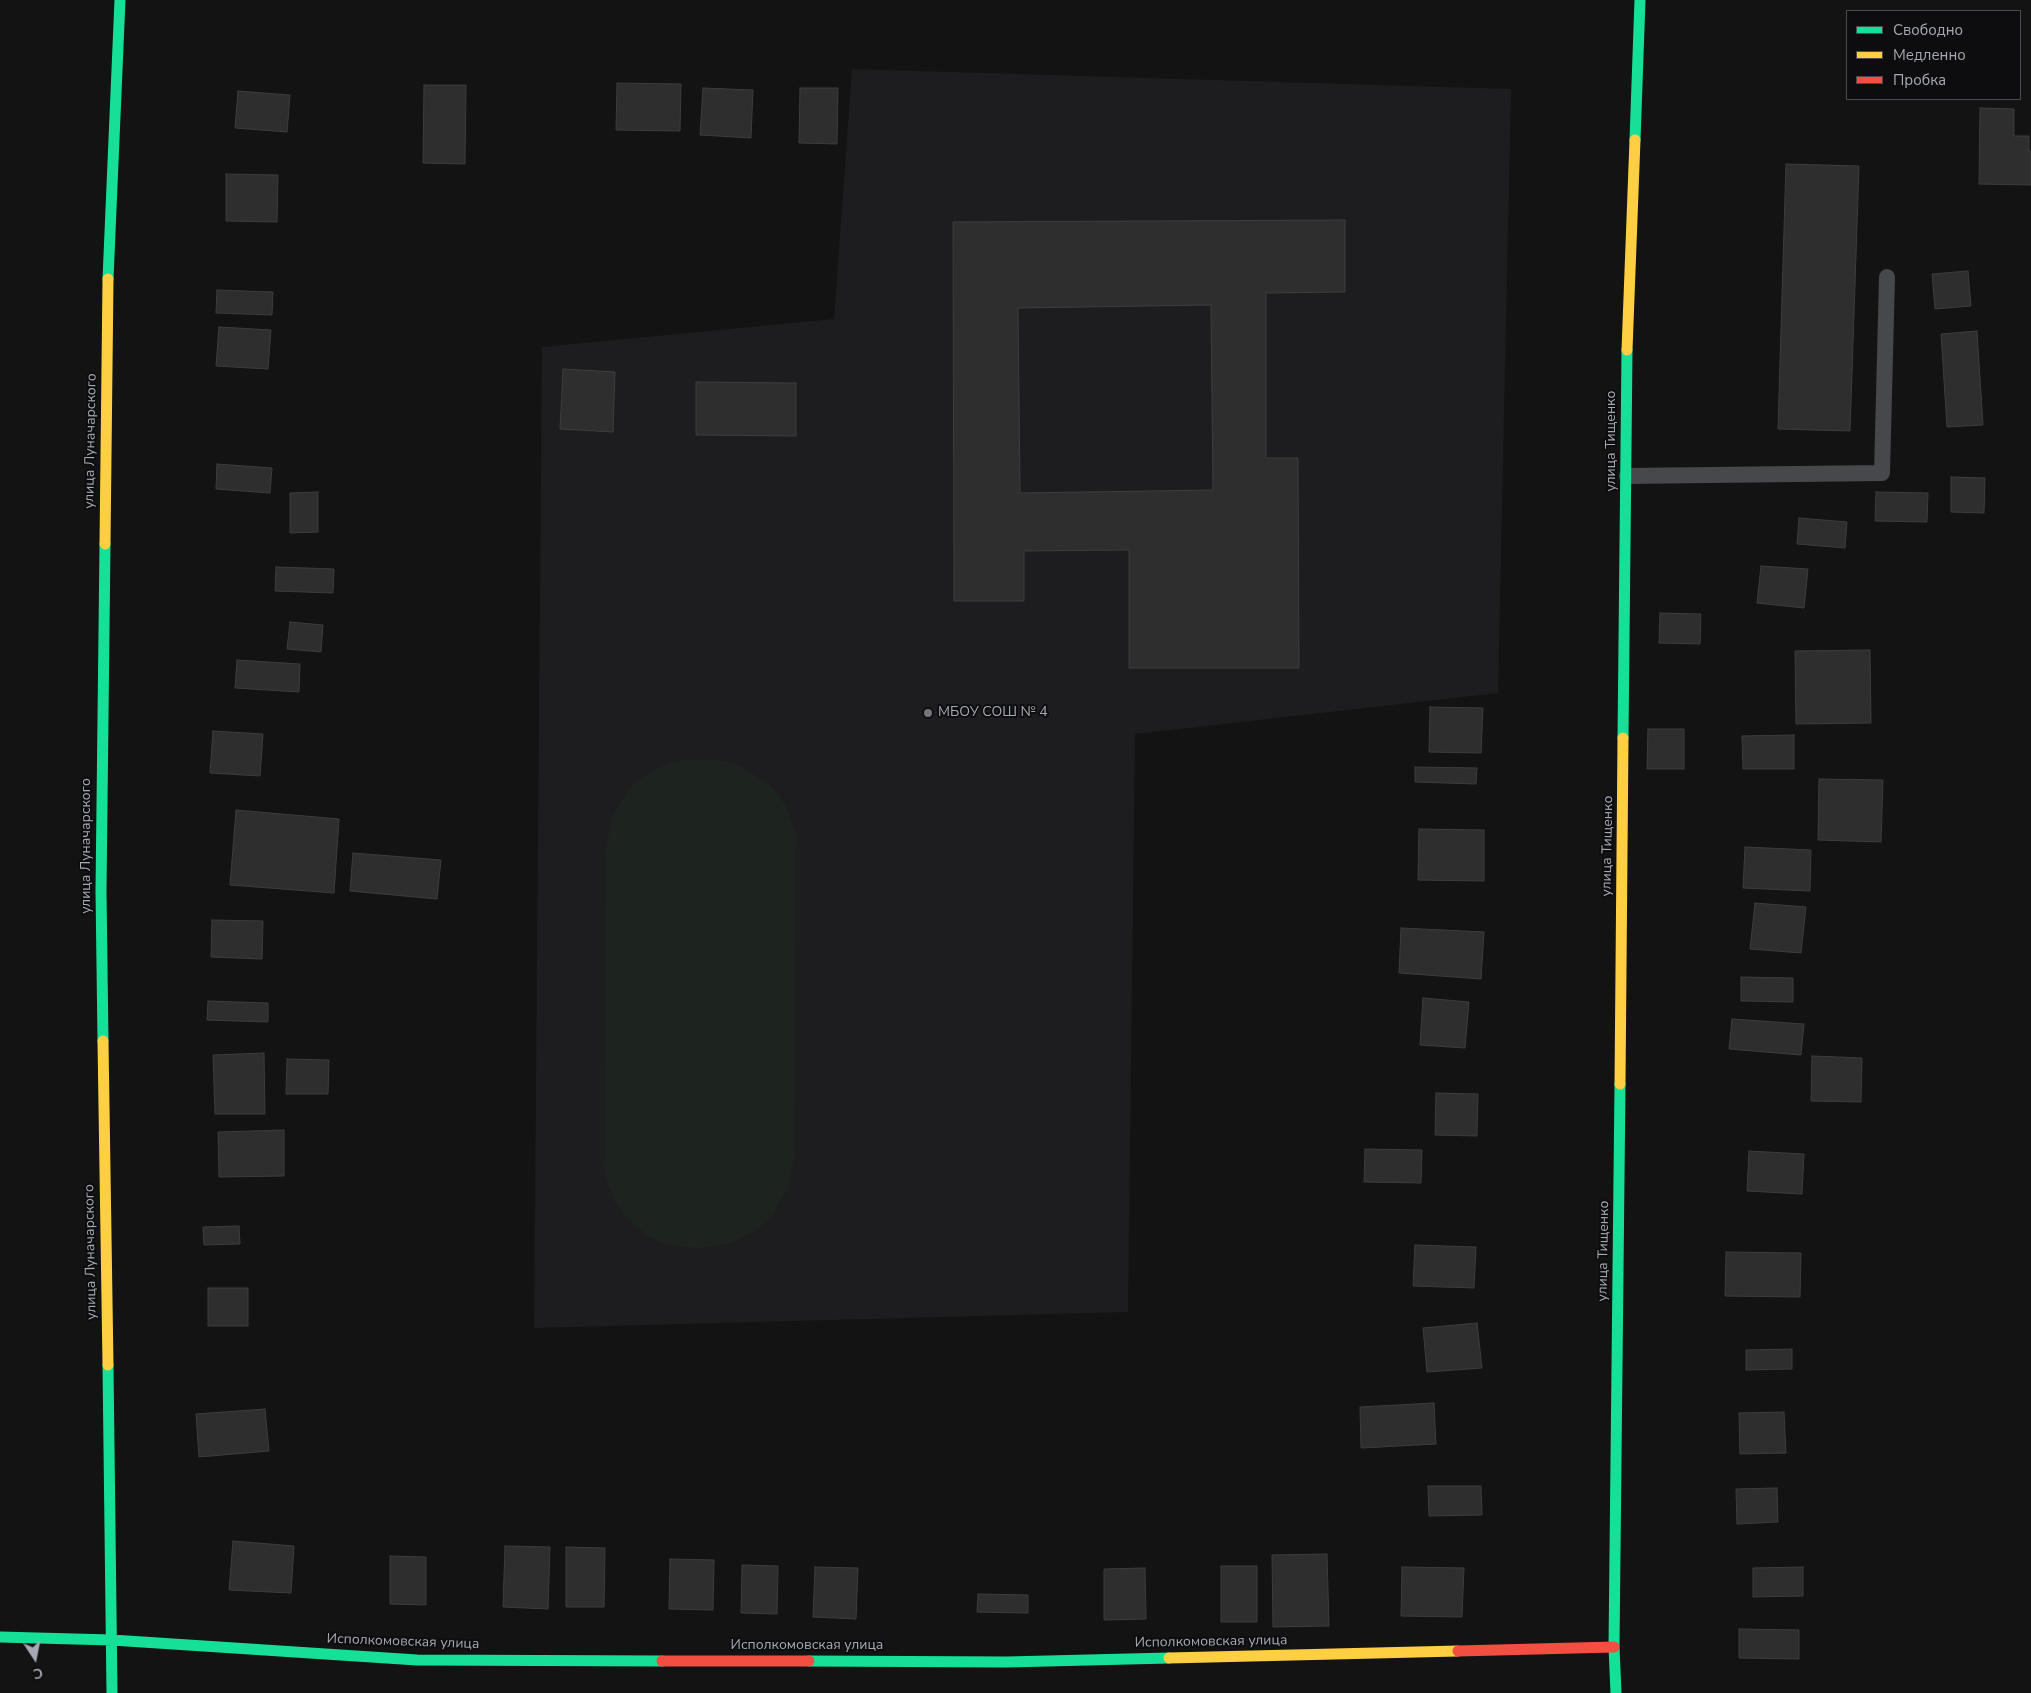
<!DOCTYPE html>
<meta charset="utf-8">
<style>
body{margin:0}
#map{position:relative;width:2031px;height:1693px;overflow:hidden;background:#131313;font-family:"Nunito Sans",sans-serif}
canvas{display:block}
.legend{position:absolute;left:1846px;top:10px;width:175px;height:90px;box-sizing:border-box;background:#0d0d0f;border:1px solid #4a4b51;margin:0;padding:6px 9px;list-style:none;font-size:15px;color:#a5a9b3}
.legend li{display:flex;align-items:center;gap:10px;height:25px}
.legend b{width:25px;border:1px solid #4a4b51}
.north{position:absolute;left:10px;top:1633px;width:50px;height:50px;-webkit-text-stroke:4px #0d0d0f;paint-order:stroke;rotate:169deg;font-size:14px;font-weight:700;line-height:20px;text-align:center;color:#a5a9b3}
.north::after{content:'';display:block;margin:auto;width:18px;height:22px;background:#a5a9b3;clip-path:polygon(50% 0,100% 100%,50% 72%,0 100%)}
</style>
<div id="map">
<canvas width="2031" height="1693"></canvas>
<ul class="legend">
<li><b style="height:6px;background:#16e098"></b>Свободно</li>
<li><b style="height:6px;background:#ffcf43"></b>Медленно</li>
<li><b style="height:6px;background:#f24e42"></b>Пробка</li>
</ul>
<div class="north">С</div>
</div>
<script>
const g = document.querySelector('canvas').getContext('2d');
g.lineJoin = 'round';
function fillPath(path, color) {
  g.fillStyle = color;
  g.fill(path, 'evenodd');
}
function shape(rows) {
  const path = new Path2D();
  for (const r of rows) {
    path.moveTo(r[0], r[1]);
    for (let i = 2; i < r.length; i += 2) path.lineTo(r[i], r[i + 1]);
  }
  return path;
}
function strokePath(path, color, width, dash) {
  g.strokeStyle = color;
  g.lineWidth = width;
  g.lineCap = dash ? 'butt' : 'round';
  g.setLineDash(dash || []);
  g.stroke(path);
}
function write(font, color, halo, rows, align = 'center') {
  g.font = font + ' "Nunito Sans",sans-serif';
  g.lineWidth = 4;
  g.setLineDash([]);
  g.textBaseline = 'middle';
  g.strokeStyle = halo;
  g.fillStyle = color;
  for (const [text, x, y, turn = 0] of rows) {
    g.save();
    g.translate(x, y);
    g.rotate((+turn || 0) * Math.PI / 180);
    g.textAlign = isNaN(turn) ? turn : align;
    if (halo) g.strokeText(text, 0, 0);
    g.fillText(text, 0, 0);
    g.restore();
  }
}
fillPath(shape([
 [852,69,1511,89,1498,693,1135,734,1128,1312,534,1328,542,347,834,319]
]), '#1d1d1f');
fillPath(shape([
 [707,759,723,761,738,765,766,782,777,793,786,806,796,836,794,1157,788,1189,772,1216,760,1227,732,1243,701,1248,677,1246,661,1242,647,1235,634,1225,623,1214,614,1201,604,1171,606,849,612,818,628,790,640,779,653,770,667,764,683,760]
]), '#1d231e');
const building = shape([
 [617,83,681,84,680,131,616,130,617,83],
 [424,85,466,85,465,164,423,163,424,85],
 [703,88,753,90,751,138,700,135,703,88],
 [800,88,838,88,837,144,799,143,800,88],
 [238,91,290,95,287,132,235,128,238,91],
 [1980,108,2014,109,2014,136,2029,136,2029,151,2031,151,2031,185,1979,184,1980,108],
 [1786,164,1859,166,1850,431,1778,429,1786,164],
 [226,174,278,175,277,222,226,221,226,174],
 [1345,220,1345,292,1266,293,1266,458,1298,458,1299,668,1129,668,1129,550,1024,551,1024,601,954,601,953,222,1345,220],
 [1211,305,1213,490,1020,493,1018,308,1211,305],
 [1968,271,1971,306,1935,309,1932,274,1968,271],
 [217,290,273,292,272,315,216,313,217,290],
 [219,327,271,330,268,369,216,366,219,327],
 [1977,331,1983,425,1947,427,1941,334,1977,331],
 [563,369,615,372,613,432,560,429,563,369],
 [696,382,796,383,796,436,696,435,696,382],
 [217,464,272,468,270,493,216,489,217,464],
 [1951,477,1985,478,1984,513,1951,512,1951,477],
 [318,492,318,532,290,533,290,493,318,492],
 [1876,492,1928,493,1927,522,1875,521,1876,492],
 [1799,518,1847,522,1845,548,1797,544,1799,518],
 [1761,566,1808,569,1804,608,1757,603,1761,566],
 [276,567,334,569,333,593,275,591,276,567],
 [1660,613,1701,614,1700,644,1659,643,1660,613],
 [290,622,323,625,321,652,287,649,290,622],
 [1870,650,1871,723,1796,724,1795,651,1870,650],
 [237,660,300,664,299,692,235,688,237,660],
 [1430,707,1483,708,1481,753,1429,752,1430,707],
 [1648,729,1684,729,1684,769,1647,769,1648,729],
 [213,731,263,734,260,776,210,773,213,731],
 [1794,735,1794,769,1743,769,1742,736,1794,735],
 [1415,767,1477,768,1476,784,1415,782,1415,767],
 [1819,779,1883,780,1881,842,1818,840,1819,779],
 [236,810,339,819,334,893,230,885,236,810],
 [1419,829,1484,830,1484,881,1418,880,1419,829],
 [1745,847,1811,850,1810,891,1743,888,1745,847],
 [353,853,441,860,437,899,350,891,353,853],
 [1755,903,1806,907,1801,953,1750,949,1755,903],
 [212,920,263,921,262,959,211,957,212,920],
 [1401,928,1484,932,1481,979,1399,973,1401,928],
 [1741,977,1793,978,1793,1002,1741,1001,1741,977],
 [1423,998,1469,1002,1465,1048,1420,1045,1423,998],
 [208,1001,268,1003,268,1022,207,1020,208,1001],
 [1732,1019,1804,1024,1801,1055,1729,1049,1732,1019],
 [264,1053,265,1114,215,1114,213,1055,264,1053],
 [1812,1056,1862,1058,1861,1102,1811,1101,1812,1056],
 [287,1059,329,1060,328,1094,286,1094,287,1059],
 [1436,1093,1478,1094,1477,1136,1435,1135,1436,1093],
 [284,1130,284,1176,219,1177,218,1132,284,1130],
 [1365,1149,1422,1150,1421,1183,1364,1182,1365,1149],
 [1749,1151,1804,1154,1802,1194,1747,1191,1749,1151],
 [239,1226,240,1244,204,1245,203,1227,239,1226],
 [1415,1245,1476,1247,1474,1288,1413,1286,1415,1245],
 [1726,1252,1801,1253,1800,1297,1725,1296,1726,1252],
 [208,1288,248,1288,248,1326,208,1326,208,1288],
 [1477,1323,1482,1368,1427,1372,1423,1328,1477,1323],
 [1792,1349,1792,1369,1746,1370,1746,1350,1792,1349],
 [1434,1403,1436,1444,1361,1448,1360,1407,1434,1403],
 [265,1409,269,1451,199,1457,196,1414,265,1409],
 [1784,1412,1786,1453,1740,1454,1739,1413,1784,1412],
 [1428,1486,1481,1486,1482,1515,1429,1516,1428,1486],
 [1777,1488,1778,1522,1737,1524,1736,1489,1777,1488],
 [233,1541,294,1546,291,1593,229,1590,233,1541],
 [505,1546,550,1547,548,1609,503,1607,505,1546],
 [566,1547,605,1548,604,1607,566,1607,566,1547],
 [1327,1554,1329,1626,1273,1627,1272,1555,1327,1554],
 [390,1556,426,1557,426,1605,390,1604,390,1556],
 [670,1559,714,1560,713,1610,669,1609,670,1559],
 [742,1565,778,1566,777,1614,741,1613,742,1565],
 [1221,1566,1257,1566,1257,1622,1221,1622,1221,1566],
 [815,1567,858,1568,856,1619,813,1617,815,1567],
 [1402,1567,1464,1568,1462,1617,1401,1616,1402,1567],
 [1803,1567,1803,1596,1753,1597,1753,1568,1803,1567],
 [1145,1568,1146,1619,1104,1620,1104,1569,1145,1568],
 [978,1594,1028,1595,1028,1613,977,1612,978,1594],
 [1739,1629,1799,1630,1799,1659,1739,1658,1739,1629]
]);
fillPath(building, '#2e2e2e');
strokePath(building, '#3c3d3f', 1);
strokePath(shape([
 [1627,476,1882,473,1887,277]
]), '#47484c', 16);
strokePath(shape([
 [1635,140,1640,0],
 [108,279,120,0],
 [1623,738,1627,350],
 [103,1041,101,891,105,544],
 [108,1365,112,1693],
 [0,1637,112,1640,417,1660,662,1661],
 [809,1661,1007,1662,1169,1658],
 [1616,1693,1614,1647,1620,1084]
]), '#16e098', 11);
strokePath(shape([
 [1627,350,1635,140],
 [105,544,108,279],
 [103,1041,108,1365],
 [1620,1084,1623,738],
 [1169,1658,1458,1651]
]), '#ffcf43', 11);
strokePath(shape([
 [1458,1651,1614,1647],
 [662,1661,809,1661]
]), '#f24e42', 11);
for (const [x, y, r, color] of [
 [928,713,5,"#72747b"]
]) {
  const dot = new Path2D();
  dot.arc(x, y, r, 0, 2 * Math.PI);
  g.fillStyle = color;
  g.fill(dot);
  strokePath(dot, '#0d0d0f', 2);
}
write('14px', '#a5a9b3', '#0d0d0f', [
 ["улица Луначарского",91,441,-89],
 ["улица Тищенко",1612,441,-90],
 ["улица Луначарского",87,846,-90],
 ["улица Тищенко",1608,846,-89],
 ["улица Тищенко",1604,1251,-89],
 ["улица Луначарского",91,1252,-91],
 ["Исполкомовская улица",403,1642,2],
 ["Исполкомовская улица",1211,1642,-1],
 ["Исполкомовская улица",807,1646]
]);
write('14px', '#a5a9b3', '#0d0d0f', [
 ["МБОУ СОШ № 4",938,713]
], 'left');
</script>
